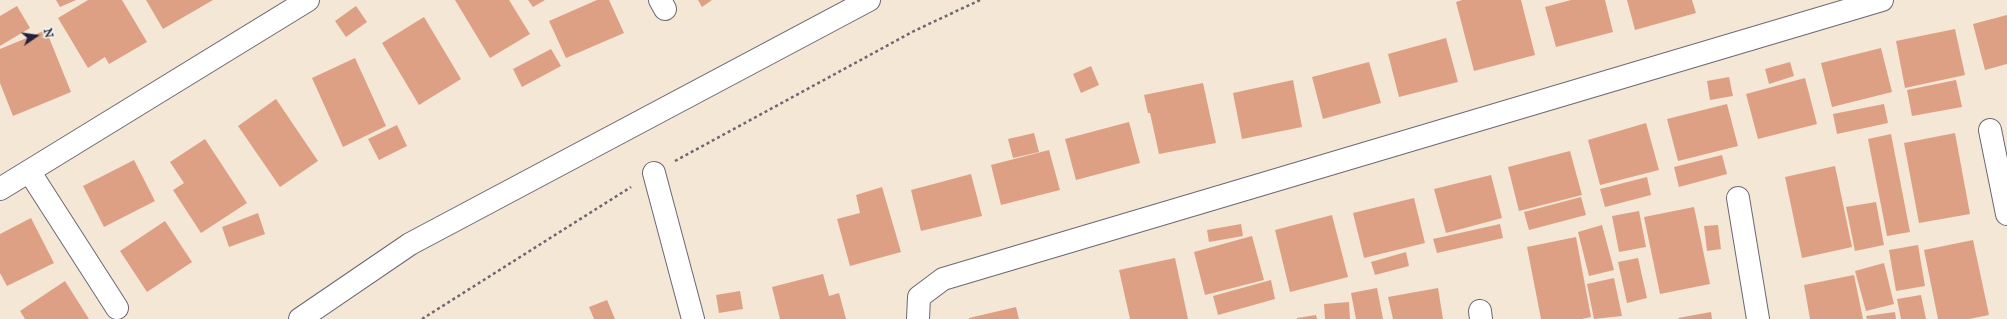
<!DOCTYPE html>
<style>
body{margin:0}
#map{position:relative;width:2007px;height:319px;overflow:hidden;background:#f4e7d6;font-family:"IM FELL Great Primer",serif}
canvas{display:block}
.north{position:absolute;left:16px;top:16px;width:40px;height:40px;-webkit-text-stroke:3px #f6f6f2;paint-order:stroke;rotate:77deg;font-size:11px;font-weight:700;line-height:16px;text-align:center;color:#22223b}
.north::after{content:'';display:block;margin:auto;width:14px;height:18px;background:#22223b;clip-path:polygon(50% 0,100% 100%,50% 72%,0 100%)}
</style>
<div id="map">
<canvas width="2007" height="319"></canvas>
<div class="north">N</div>
</div>
<script>
const g = document.querySelector('canvas').getContext('2d');
g.lineJoin = 'round';
function fillPath(path, color) {
  g.fillStyle = color;
  g.fill(path, 'evenodd');
}
function shape(rows) {
  const path = new Path2D();
  for (const r of rows) {
    path.moveTo(r[0], r[1]);
    for (let i = 2; i < r.length; i += 2) path.lineTo(r[i], r[i + 1]);
  }
  return path;
}
function strokePath(path, color, width, dash) {
  g.strokeStyle = color;
  g.lineWidth = width;
  g.lineCap = dash ? 'butt' : 'round';
  g.setLineDash(dash || []);
  g.stroke(path);
}
fillPath(shape([
 [56,0,76,0,60,7],
 [88,0,122,0,147,42,109,64,105,57,88,68,58,18],
 [146,0,213,0,163,29],
 [455,0,509,0,530,34,490,58],
 [528,0,545,0,533,7],
 [597,0,609,0,624,33,566,58,549,21],
 [698,0,712,0,702,7],
 [1462,0,1521,0,1535,55,1474,71,1456,2],
 [1571,0,1605,0,1613,32,1556,47,1545,7],
 [1627,0,1692,0,1696,13,1635,30],
 [17,6,30,28,0,46,0,16],
 [356,6,367,22,346,37,335,21],
 [2007,15,2007,64,1985,70,1973,24],
 [424,17,461,79,419,105,382,43],
 [1955,29,1965,75,1905,88,1896,41],
 [46,30,71,92,13,116,0,83,0,49],
 [1446,38,1458,82,1399,97,1388,54],
 [1881,48,1892,92,1832,107,1821,63],
 [551,49,561,66,522,87,513,69],
 [355,58,386,126,343,147,312,78],
 [1369,62,1381,103,1323,119,1312,77],
 [1790,62,1794,76,1769,84,1765,69],
 [1091,66,1099,85,1081,93,1073,74],
 [1729,77,1733,96,1710,100,1707,81],
 [1805,78,1817,124,1758,139,1746,94],
 [1293,80,1302,127,1242,139,1233,93],
 [1956,80,1962,107,1912,116,1907,90],
 [1203,83,1216,143,1159,154,1150,113,1148,113,1144,95],
 [276,99,318,161,280,187,238,126],
 [1727,104,1738,146,1678,161,1667,119],
 [1884,104,1888,123,1837,134,1833,114],
 [1129,122,1140,163,1076,180,1065,139],
 [1646,123,1659,170,1600,185,1588,140],
 [397,125,407,146,379,160,368,139],
 [1034,133,1039,152,1013,158,1008,139],
 [1955,133,1970,214,1919,223,1904,143],
 [1891,134,1910,232,1887,236,1868,139],
 [205,139,247,203,201,233,173,190,184,183,170,162],
 [1049,150,1060,190,1001,205,991,165],
 [1570,151,1582,195,1519,211,1508,167],
 [1722,155,1727,174,1679,187,1674,167],
 [134,160,155,201,104,227,83,186],
 [1835,166,1852,247,1802,258,1785,177],
 [971,174,982,216,921,231,911,190],
 [1491,175,1502,218,1446,233,1434,189],
 [1647,177,1651,195,1605,207,1600,189],
 [882,187,901,252,850,266,837,219,860,213,856,195],
 [1581,197,1586,215,1529,230,1524,212],
 [1414,198,1425,243,1364,258,1353,213],
 [1876,202,1884,245,1855,251,1846,207],
 [1694,207,1710,284,1660,294,1644,217],
 [1639,211,1646,247,1619,252,1612,216],
 [258,213,265,234,229,247,222,227],
 [1332,215,1348,277,1290,292,1275,230],
 [31,218,54,263,7,286,0,273,0,234],
 [165,221,192,262,147,292,120,251],
 [1241,224,1243,236,1209,242,1207,230],
 [1500,224,1503,238,1437,253,1433,239],
 [1602,225,1614,270,1589,276,1578,232],
 [1718,225,1721,249,1707,251,1704,226],
 [1252,236,1264,280,1205,295,1194,252],
 [1576,237,1591,317,1582,319,1541,319,1527,247],
 [1973,240,1989,315,1969,319,1938,319,1924,250],
 [1918,245,1925,286,1896,291,1889,250],
 [1406,252,1409,266,1375,275,1371,262],
 [1175,258,1188,319,1130,319,1119,270],
 [1638,258,1647,298,1627,303,1618,262],
 [1884,263,1894,304,1866,311,1855,271],
 [823,274,829,296,839,293,846,319,780,319,772,287],
 [1854,275,1863,319,1810,319,1804,285],
 [1614,278,1622,316,1594,319,1587,284],
 [1271,280,1275,299,1218,315,1213,296],
 [65,281,89,319,25,319,20,311],
 [1377,288,1383,319,1356,319,1351,293],
 [1438,288,1443,319,1393,319,1388,297],
 [740,291,743,309,719,313,716,295],
 [1921,295,1926,319,1901,319,1897,299],
 [607,300,615,319,594,319,589,307],
 [1349,302,1350,319,1325,319,1324,304],
 [1016,307,1019,319,969,319,969,318],
 [1711,312,1712,319,1679,319,1678,318],
 [1895,312,1896,319,1867,319,1866,316],
 [1316,315,1317,319,1297,319,1297,318]
]), '#dda085');
const minor = shape([
 [660,0,665,9],
 [1990,130,2007,214],
 [29,171,117,308],
 [654,173,693,319],
 [0,189,308,0],
 [1738,198,1758,319],
 [1480,311,1481,319],
 [918,319,919,297,943,279,1882,0]
]);
const tertiary = shape([
 [300,319,410,244,869,0]
]);
strokePath(minor, '#6c6771', 24);
strokePath(tertiary, '#6c6771', 24);
strokePath(shape([
 [675,161,914,31,980,0],
 [422,319,631,187]
]), '#6c6771', 2.5, [3, 3]);
strokePath(minor, '#fff', 22);
strokePath(tertiary, '#fff', 22);
</script>
